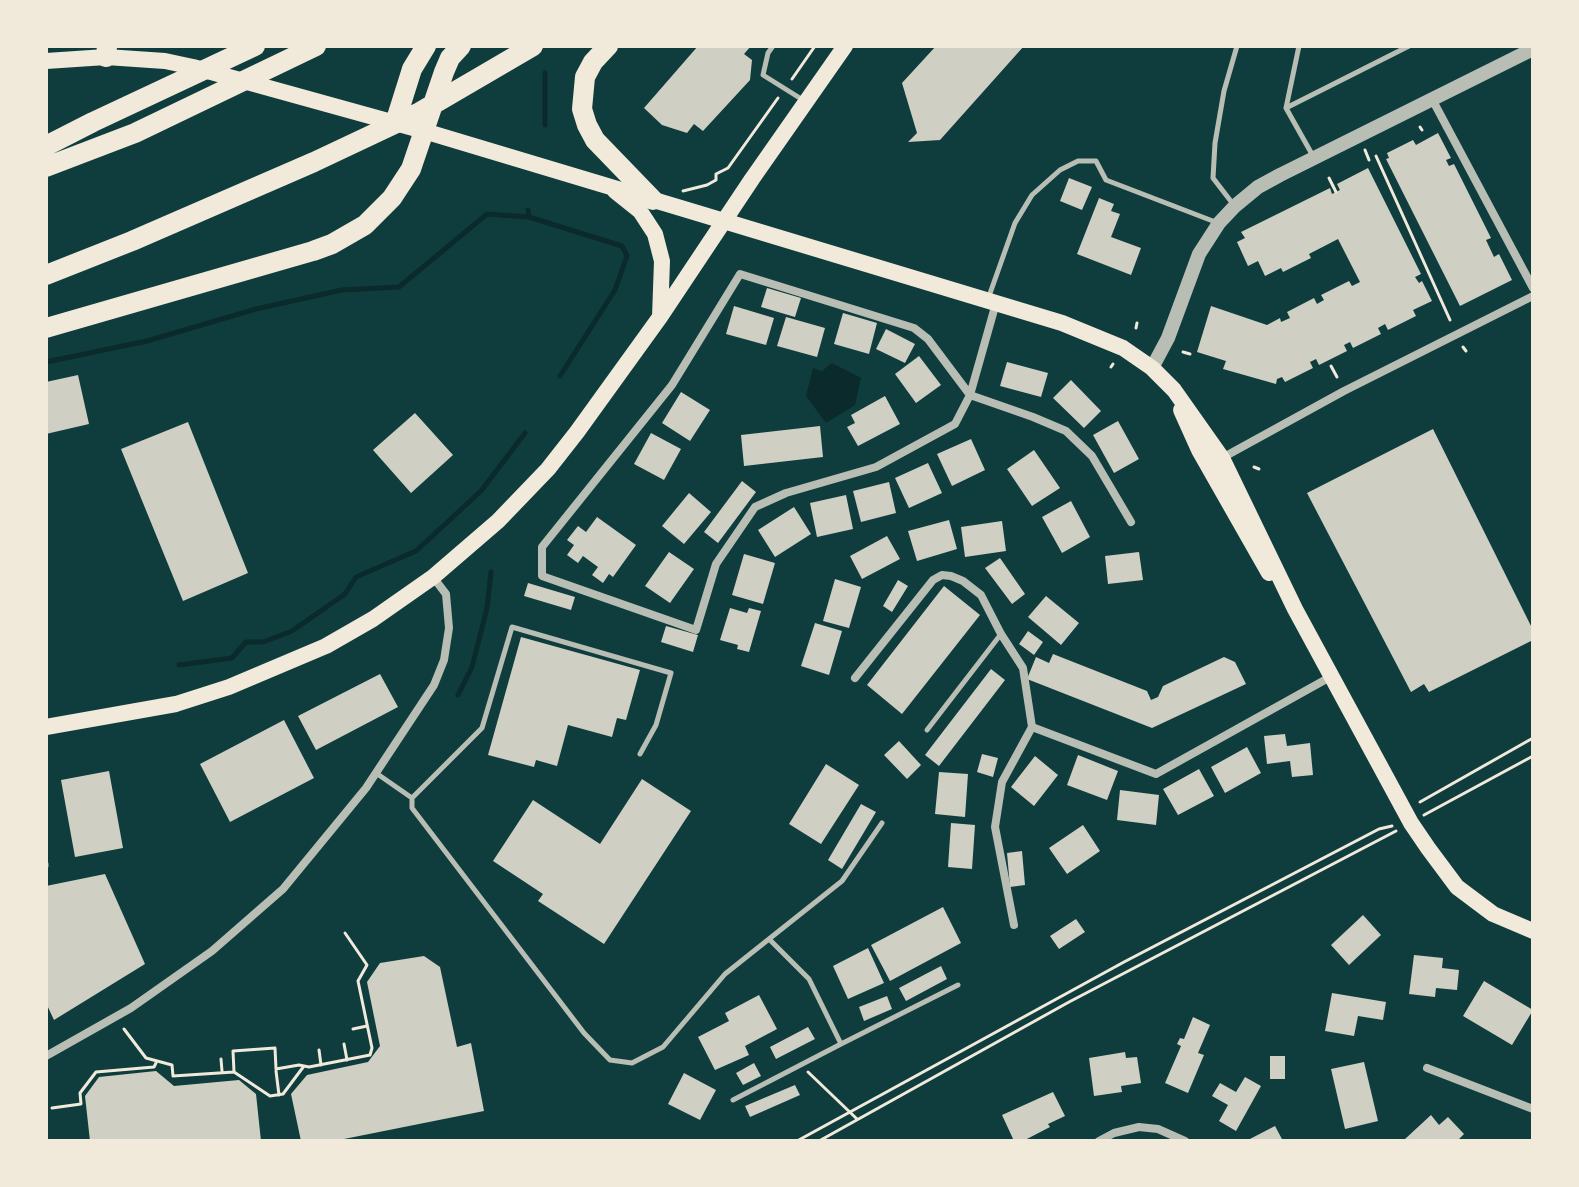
<!DOCTYPE html>
<style>
body{margin:0}
#map{position:relative;width:1579px;height:1187px;overflow:hidden;background:#0f3d3e;font-family:Helvetica,sans-serif}
canvas{display:block}
.frame{position:absolute;inset:0;border:48px solid #f1e9da;pointer-events:none}
</style>
<div id="map">
<canvas width="1579" height="1187"></canvas>
<div class="frame"></div>
</div>
<script>
const g = document.querySelector('canvas').getContext('2d');
g.lineJoin = 'round';
function fillPath(path, color) {
  g.fillStyle = color;
  g.fill(path, 'evenodd');
}
function shape(rows) {
  const path = new Path2D();
  for (const r of rows) {
    path.moveTo(r[0], r[1]);
    for (let i = 2; i < r.length; i += 2) path.lineTo(r[i], r[i + 1]);
  }
  return path;
}
function strokePath(path, color, width, dash) {
  g.strokeStyle = color;
  g.lineWidth = width;
  g.lineCap = dash ? 'butt' : 'round';
  g.setLineDash(dash || []);
  g.stroke(path);
}
fillPath(shape([
 [832,363,861,378,855,405,826,423,806,396,813,368,822,371]
]), '#0a2a2b');
strokePath(shape([
 [545,73,545,125],
 [528,210,529,217,622,246,627,256,615,290,560,376],
 [46,362,147,341,256,309,342,290,399,287,487,214,529,217],
 [179,665,232,658,246,642,263,642,292,631,345,594,356,577,416,551,481,491,525,433],
 [458,695,472,667,487,608,491,572]
]), '#0a2a2b', 5);
fillPath(shape([
 [698,46,751,46,744,54,752,60,750,80,703,131,694,124,687,133,662,125,644,108],
 [936,46,1024,46,940,140,908,142,917,133,902,83],
 [1438,133,1451,158,1446,160,1449,166,1454,164,1491,238,1486,240,1494,257,1499,254,1512,280,1460,306,1386,159,1389,158,1387,153,1413,140,1416,145],
 [1368,168,1421,274,1415,277,1419,283,1422,281,1432,301,1413,310,1416,316,1388,330,1385,324,1378,328,1381,334,1353,348,1350,342,1344,345,1347,351,1319,365,1316,359,1310,362,1313,368,1285,382,1282,377,1277,379,1276,384,1223,369,1226,361,1197,352,1211,306,1267,325,1280,318,1281,322,1290,318,1287,312,1314,298,1317,304,1324,300,1321,295,1349,281,1352,286,1360,282,1338,239,1309,254,1311,258,1283,272,1281,268,1265,276,1258,261,1248,266,1237,242,1245,238,1241,232,1330,188,1332,194,1340,190,1337,184],
 [1069,178,1092,187,1082,210,1060,201],
 [1099,198,1114,204,1111,211,1120,214,1111,237,1141,248,1131,275,1077,254],
 [767,288,801,298,795,317,761,307],
 [734,306,774,318,766,345,726,334],
 [843,313,877,323,869,354,834,344],
 [786,317,825,328,817,357,777,346],
 [886,329,915,344,905,363,876,349],
 [919,356,941,385,916,403,895,374],
 [1007,362,1048,373,1041,397,1000,386],
 [78,375,89,424,46,434,46,382],
 [1071,380,1101,411,1084,428,1053,398],
 [681,392,710,410,690,441,662,423],
 [885,396,900,424,858,446,847,427,855,423,851,415],
 [415,413,453,455,411,493,373,450],
 [1118,421,1139,459,1114,473,1093,435],
 [188,422,248,573,183,601,121,449],
 [820,426,823,457,744,466,741,435],
 [1433,429,1533,630,1533,640,1429,692,1424,684,1411,692,1307,493],
 [651,433,681,449,664,480,634,464],
 [971,439,985,470,952,486,937,454],
 [1034,450,1060,488,1032,506,1007,469],
 [928,463,942,493,909,508,895,478],
 [742,481,756,492,718,543,704,532],
 [889,482,896,513,861,522,853,491],
 [689,493,711,512,684,544,662,526],
 [846,495,853,529,817,537,810,503],
 [1071,501,1090,537,1062,553,1042,517],
 [794,507,811,534,775,557,758,530],
 [597,517,636,545,613,577,609,574,603,583,592,575,598,567,583,556,578,563,567,555,574,545,567,540,578,526,586,532],
 [949,520,957,549,917,561,908,531],
 [1002,521,1006,551,965,557,961,527],
 [887,536,900,559,862,579,850,556],
 [669,552,694,569,670,603,645,586],
 [1139,552,1143,580,1108,584,1105,556],
 [744,554,775,563,763,604,732,595],
 [1000,558,1025,594,1012,604,985,568],
 [835,579,861,587,849,628,823,621],
 [898,580,908,586,892,612,883,606],
 [528,583,575,597,571,610,524,596],
 [944,586,980,615,902,714,867,685],
 [1046,596,1079,623,1061,645,1028,617],
 [730,608,747,613,749,608,761,611,749,652,737,649,738,645,720,640],
 [815,623,842,631,829,675,801,666],
 [666,626,698,635,693,652,661,642],
 [1028,631,1043,642,1034,655,1019,644],
 [521,637,640,670,626,720,617,718,612,737,568,725,557,766,536,760,534,767,488,755],
 [1053,654,1147,691,1151,700,1158,697,1163,686,1224,657,1235,662,1246,684,1152,728,1027,679,1036,657,1049,663],
 [991,669,1005,680,939,766,925,755],
 [380,674,398,707,316,750,298,716],
 [284,720,314,778,230,822,200,764],
 [1285,734,1287,746,1310,743,1313,775,1292,777,1290,761,1267,764,1264,736],
 [899,741,921,765,907,779,884,755],
 [1247,747,1261,773,1225,793,1211,767],
 [982,754,998,758,993,777,977,772],
 [1078,755,1118,771,1107,800,1067,785],
 [1035,756,1058,775,1034,806,1011,787],
 [826,764,859,785,821,844,789,824],
 [1199,769,1214,796,1178,815,1163,789],
 [109,771,123,848,75,857,61,780],
 [939,772,968,774,965,817,935,814],
 [642,779,691,811,604,944,538,901,543,894,493,861,533,800,600,844],
 [1120,790,1159,795,1156,825,1117,820],
 [861,804,876,812,842,869,828,860],
 [951,823,975,825,972,869,948,867],
 [1083,825,1100,851,1067,874,1049,848],
 [1022,851,1025,885,1010,887,1007,853],
 [105,874,145,964,54,1020,46,1003,46,886],
 [943,907,961,943,890,981,871,945],
 [1363,915,1381,935,1349,965,1331,945],
 [1076,919,1085,932,1059,949,1050,936],
 [868,948,884,983,848,999,833,966],
 [1414,955,1443,958,1442,968,1459,970,1457,990,1436,988,1435,997,1409,994],
 [424,956,440,967,457,1047,471,1043,484,1111,334,1141,301,1141,291,1094,307,1075,368,1062,380,1046,367,982,380,963],
 [941,966,947,979,906,1001,899,988],
 [1484,981,1533,1010,1512,1045,1463,1016],
 [1332,993,1386,1002,1383,1020,1358,1016,1354,1036,1325,1031],
 [759,995,777,1029,745,1046,749,1055,715,1070,698,1037,729,1021,725,1013],
 [887,996,892,1009,864,1021,859,1007],
 [1193,1017,1210,1025,1198,1053,1204,1055,1188,1093,1165,1083,1181,1046,1177,1044,1180,1038,1184,1039],
 [808,1027,815,1039,776,1059,770,1047],
 [1125,1052,1126,1058,1137,1057,1141,1083,1121,1086,1122,1092,1094,1096,1089,1058],
 [1270,1056,1285,1056,1285,1079,1270,1079],
 [1364,1062,1378,1121,1345,1129,1331,1069],
 [754,1063,761,1076,743,1085,736,1073],
 [156,1071,174,1086,239,1080,256,1094,261,1141,90,1141,85,1096,99,1077],
 [684,1073,716,1090,700,1120,668,1104],
 [1245,1077,1261,1086,1236,1131,1219,1121,1228,1105,1212,1096,1220,1083,1236,1092],
 [795,1085,800,1095,750,1117,745,1106],
 [1053,1092,1065,1116,1048,1124,1050,1127,1023,1141,1014,1141,1002,1115],
 [1431,1115,1439,1125,1448,1117,1464,1134,1457,1141,1407,1141,1405,1139],
 [1275,1126,1283,1141,1246,1141]
]), '#cfcfc3');
strokePath(shape([
 [792,79,815,46],
 [1420,127,1422,130],
 [1365,150,1369,160],
 [1376,156,1450,320],
 [1329,178,1336,192],
 [683,191,707,185,716,180,716,174,728,168,778,98],
 [1136,328,1137,323],
 [1463,347,1466,351],
 [1183,352,1190,354],
 [1331,366,1337,377],
 [1111,367,1113,364],
 [1254,467,1259,469],
 [1420,802,1533,738],
 [1424,815,1533,756],
 [124,1029,146,1058,172,1065,173,1076,234,1072,233,1051,275,1048,276,1069,299,1065,309,1067,370,1055,372,1048,358,981,367,965,345,933],
 [353,1029,367,1026],
 [344,1044,347,1060],
 [319,1050,321,1065],
 [221,1059,222,1071],
 [276,1071,279,1095],
 [234,1072,270,1096,283,1094,304,1066],
 [808,1072,857,1119],
 [52,1108,81,1104,80,1093,96,1072,154,1067,156,1063],
 [797,1141,1124,962,1379,829,1392,826],
 [819,1141,1069,1002,1396,831]
]), '#f1e9da', 3);
strokePath(shape([
 [773,46,768,53,763,75,803,100],
 [1299,46,1286,108,1313,156],
 [1286,108,1409,46],
 [1233,204,1213,178,1215,143,1224,91,1237,46],
 [988,299,1015,223,1032,195,1060,170,1078,161,1096,161,1106,180,1218,223],
 [927,730,1001,634],
 [376,773,412,798,412,808,584,1033,610,1060,632,1063,663,1047,725,974,769,939,809,979,841,1044,733,1100],
 [412,798,482,728,512,627,671,673,656,725,640,754],
 [46,864,46,866],
 [769,939,842,881,882,823],
 [841,1044,958,985]
]), '#b8beb3', 5);
strokePath(shape([
 [1432,99,1533,288],
 [996,303,970,395,955,424,876,467,786,493,755,507,716,564,696,630,542,576,542,547,672,385,740,274,914,328,928,339,970,395,1033,417,1066,431,1092,456,1131,522],
 [1222,458,1344,391,1533,296],
 [855,678,933,580,942,575,951,576,963,581,981,595,1001,634,1023,668,1032,727],
 [1014,925,995,827,1002,782,1032,727,1156,774,1332,676],
 [46,1056,131,1008,212,951,283,889,366,788,434,685,444,660,449,628,446,594,433,577],
 [1427,1068,1533,1109],
 [1099,1141,1114,1133,1139,1127,1158,1129,1185,1141]
]), '#b8beb3', 8);
strokePath(shape([
 [1152,368,1168,338,1199,254,1219,223,1235,206,1258,187,1280,175,1533,49]
]), '#b8beb3', 14);
strokePath(shape([
 [46,61,106,57,165,61,193,67,424,131,694,212,1062,323,1123,348,1152,368,1174,390,1222,458,1295,609,1411,823,1428,848,1457,887,1493,914,1533,931],
 [615,191,640,211,655,234,662,261,660,317],
 [1181,410,1199,450,1269,573],
 [46,727,176,704,229,687,326,646,373,619,433,577,498,521,548,469,577,432,660,317,752,179,845,46]
]), '#f1e9da', 16);
strokePath(shape([
 [608,46,593,62,585,77,582,109,587,125,595,140,653,200],
 [106,57,107,46],
 [395,123,412,69,426,46],
 [46,146,93,122,255,46],
 [46,167,135,133,316,46],
 [46,275,132,241,314,162,420,112,533,46],
 [46,328,313,251,332,244,365,225,392,198,411,169,444,72,450,58,461,46]
]), '#f1e9da', 20);
</script>
